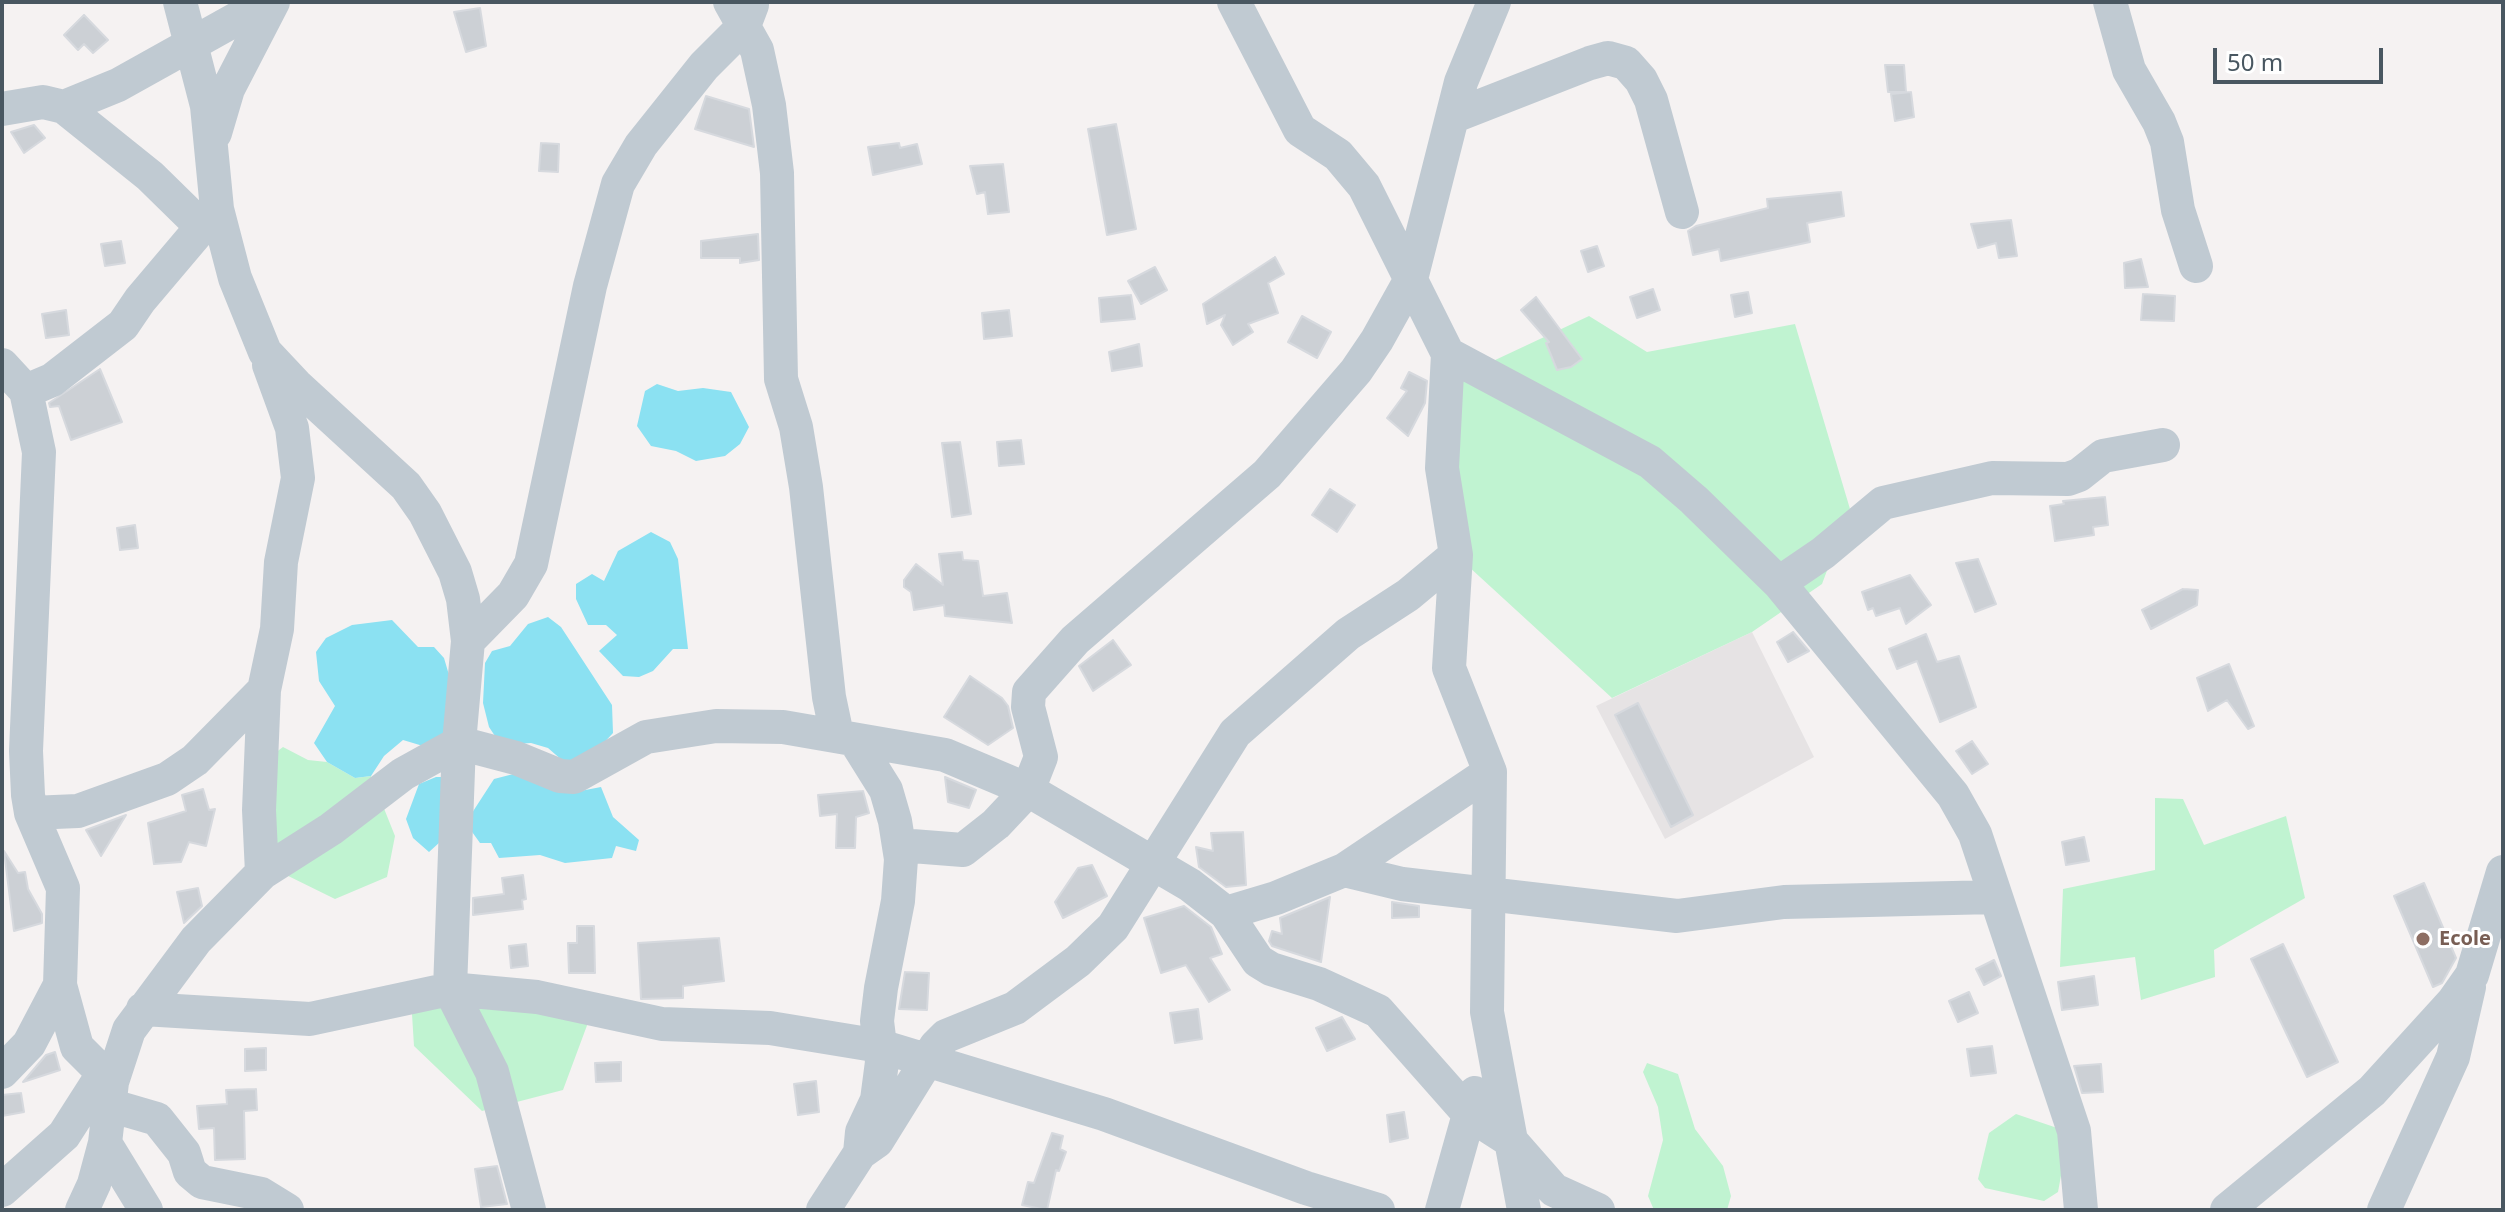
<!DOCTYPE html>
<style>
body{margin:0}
#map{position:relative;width:2505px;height:1212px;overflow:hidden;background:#f5f2f2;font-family:"Noto Sans",sans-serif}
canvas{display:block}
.frame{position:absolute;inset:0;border:4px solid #495761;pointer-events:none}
.scale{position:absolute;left:2213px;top:48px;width:170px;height:36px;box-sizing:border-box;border:4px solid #495761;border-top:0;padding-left:10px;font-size:24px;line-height:28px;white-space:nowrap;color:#495761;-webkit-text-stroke:6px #fff;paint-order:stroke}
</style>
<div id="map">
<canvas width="2505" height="1212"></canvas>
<div class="frame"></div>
<div class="scale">50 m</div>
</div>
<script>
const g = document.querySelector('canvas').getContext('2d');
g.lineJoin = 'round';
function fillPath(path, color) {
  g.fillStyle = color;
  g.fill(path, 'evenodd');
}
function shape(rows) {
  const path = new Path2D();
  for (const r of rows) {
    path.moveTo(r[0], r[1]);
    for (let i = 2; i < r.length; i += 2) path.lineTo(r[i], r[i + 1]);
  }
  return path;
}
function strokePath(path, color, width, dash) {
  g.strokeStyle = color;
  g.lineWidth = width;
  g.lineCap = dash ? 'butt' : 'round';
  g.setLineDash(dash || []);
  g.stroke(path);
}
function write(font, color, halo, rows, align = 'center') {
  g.font = font + ' "Noto Sans",sans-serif';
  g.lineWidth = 6;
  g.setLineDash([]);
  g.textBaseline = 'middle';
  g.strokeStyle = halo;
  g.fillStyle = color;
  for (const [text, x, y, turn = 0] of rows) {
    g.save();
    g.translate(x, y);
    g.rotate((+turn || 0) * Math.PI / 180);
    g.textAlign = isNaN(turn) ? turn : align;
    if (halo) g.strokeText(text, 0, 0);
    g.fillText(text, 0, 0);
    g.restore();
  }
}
fillPath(shape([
 [1752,632,1814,757,1665,839,1596,706]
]), '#e6e3e4');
fillPath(shape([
 [1589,316,1647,352,1795,324,1850,509,1822,584,1752,632,1612,698,1456,555,1461,376],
 [283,747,308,760,327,762,355,778,371,776,395,836,387,877,335,899,272,868,263,762],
 [2155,798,2183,799,2204,845,2286,816,2305,898,2214,950,2215,977,2141,1000,2135,957,2060,967,2063,889,2155,870],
 [411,998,592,1012,563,1090,482,1111,414,1046],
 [1647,1063,1678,1074,1695,1129,1723,1166,1731,1196,1727,1210,1654,1210,1648,1196,1663,1140,1658,1107,1643,1072],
 [2016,1114,2069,1132,2058,1192,2044,1201,1985,1188,1978,1179,1989,1133]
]), '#c0f3d1');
fillPath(shape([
 [657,384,678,391,703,388,731,392,749,427,740,444,725,456,696,461,676,451,651,446,637,426,645,391],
 [651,532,670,542,678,559,688,649,673,649,653,671,639,677,623,676,599,651,617,635,606,625,588,625,576,599,576,584,592,574,604,581,618,551],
 [548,617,561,627,612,705,613,733,587,761,571,768,548,748,531,743,501,745,489,727,483,703,485,663,492,651,510,646,528,624],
 [392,620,418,647,434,647,444,658,449,675,449,740,423,746,403,740,384,756,371,776,355,778,327,762,314,743,335,706,319,681,316,652,326,638,352,625],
 [521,772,575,792,601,787,613,817,639,840,636,851,616,846,612,858,565,863,540,855,499,858,491,843,480,843,470,829,470,816,494,779],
 [436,777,444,777,440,842,429,852,413,838,406,819,419,784]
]), '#8be1f2');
const building = shape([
 [480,8,486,46,466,52,454,12,480,8],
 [84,15,108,40,93,53,84,44,78,50,64,35,84,15],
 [1885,65,1904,65,1906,92,1888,92,1885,65],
 [1911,92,1914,117,1895,121,1891,94,1911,92],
 [706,96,749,109,754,147,695,129,706,96],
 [1116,124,1136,229,1107,235,1088,129,1116,124],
 [34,125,45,138,24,153,11,132,34,125],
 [541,143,559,144,558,172,539,171,541,143],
 [899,143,900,148,917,144,922,164,873,175,868,147,899,143],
 [1003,164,1009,212,988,214,985,192,977,194,970,166,1003,164],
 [1841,192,1844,216,1807,223,1810,242,1721,261,1719,249,1693,255,1688,231,1696,226,1768,208,1767,199,1841,192],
 [2011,220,2017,256,1999,258,1996,243,1978,248,1971,224,2011,220],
 [758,234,759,260,740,263,740,258,701,258,701,241,758,234],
 [121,241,125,263,105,266,101,244,121,241],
 [1597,246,1604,266,1588,272,1581,251,1597,246],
 [1275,257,1284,274,1268,283,1278,313,1248,324,1253,332,1233,345,1221,325,1225,315,1207,324,1203,304,1275,257],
 [2141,259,2148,287,2125,288,2124,263,2141,259],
 [1155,267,1167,290,1141,304,1128,281,1155,267],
 [1653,289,1660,310,1637,318,1630,297,1653,289],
 [1748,292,1752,313,1735,317,1731,295,1748,292],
 [2143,294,2175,296,2174,321,2141,320,2143,294],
 [1131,295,1135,319,1101,322,1099,298,1131,295],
 [1536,297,1582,359,1571,367,1557,370,1546,343,1549,342,1521,310,1536,297],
 [66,310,69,335,46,338,42,314,66,310],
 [1009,310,1012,336,984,339,982,313,1009,310],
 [1302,316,1331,332,1317,358,1288,342,1302,316],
 [1139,344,1142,366,1112,371,1109,352,1139,344],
 [100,369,122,422,71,440,59,406,50,407,49,403,100,369],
 [1409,372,1427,381,1425,403,1408,436,1387,418,1407,391,1401,388,1409,372],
 [1021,440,1024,464,999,466,997,442,1021,440],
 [960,442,971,514,952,517,942,443,960,442],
 [1330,489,1355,505,1337,532,1312,515,1330,489],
 [2105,497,2108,525,2093,527,2094,535,2055,541,2050,506,2064,504,2063,501,2105,497],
 [135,525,138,548,120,550,117,528,135,525],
 [962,552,963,560,978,561,983,596,1007,593,1012,623,945,616,944,605,914,610,911,592,904,587,904,580,916,564,943,585,939,554,962,552],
 [1978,559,1996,604,1975,612,1956,563,1978,559],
 [1910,575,1931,605,1906,624,1900,608,1876,616,1873,608,1868,610,1862,592,1910,575],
 [2183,589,2198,590,2197,605,2151,629,2142,610,2183,589],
 [1793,632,1809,651,1788,662,1777,642,1793,632],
 [1926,634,1937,662,1959,656,1976,707,1940,722,1917,661,1897,669,1889,649,1926,634],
 [1113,640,1131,665,1093,691,1079,666,1113,640],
 [2229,664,2254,726,2248,729,2227,700,2208,711,2197,678,2229,664],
 [970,676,1002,698,1008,706,1013,728,988,745,944,717,970,676],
 [1638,703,1693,815,1671,827,1615,715,1638,703],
 [1972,741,1988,764,1972,774,1956,751,1972,741],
 [945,777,976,790,969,808,948,802,945,777],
 [203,789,209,810,215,809,206,846,189,842,181,862,154,864,148,823,186,811,182,795,203,789],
 [863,791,869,813,856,817,855,848,836,848,837,814,820,816,818,795,863,791],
 [126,815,101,856,86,830,126,815],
 [1243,832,1246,885,1226,887,1199,867,1196,847,1213,851,1211,833,1243,832],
 [2084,837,2089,861,2066,865,2062,842,2084,837],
 [4,851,18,873,25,872,28,889,42,914,42,923,14,931,4,851],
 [1092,865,1107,896,1063,918,1055,902,1078,868,1092,865],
 [523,875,526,899,522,900,523,909,473,915,473,898,504,894,502,878,523,875],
 [2424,883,2456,958,2442,983,2433,987,2394,896,2424,883],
 [198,888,202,906,184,923,177,892,198,888],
 [1330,897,1321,962,1272,946,1269,941,1272,931,1282,934,1280,918,1330,897],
 [1392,902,1419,906,1419,917,1392,918,1392,902],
 [1184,906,1211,927,1222,954,1210,958,1230,990,1209,1002,1186,965,1161,973,1144,918,1184,906],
 [577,926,594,926,595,973,569,973,568,943,577,943,577,926],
 [719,938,724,981,683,986,683,998,641,999,638,943,719,938],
 [526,944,528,966,511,968,509,946,526,944],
 [2283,944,2338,1062,2307,1077,2251,959,2283,944],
 [1994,960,2001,976,1984,985,1976,969,1994,960],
 [905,972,929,973,927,1010,899,1009,905,972],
 [2094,976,2098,1005,2062,1010,2058,982,2094,976],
 [1969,992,1978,1013,1958,1022,1949,1001,1969,992],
 [1198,1009,1202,1039,1175,1043,1170,1013,1198,1009],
 [1342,1017,1355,1039,1327,1051,1316,1028,1342,1017],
 [1992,1046,1996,1073,1971,1076,1967,1049,1992,1046],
 [266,1048,266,1070,245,1071,245,1049,266,1048],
 [55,1052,60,1070,23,1082,46,1055,55,1052],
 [621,1062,621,1081,596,1082,595,1063,621,1062],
 [2101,1064,2103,1092,2082,1093,2074,1066,2101,1064],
 [816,1081,819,1112,798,1115,794,1084,816,1081],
 [256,1089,257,1110,244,1111,245,1159,215,1160,214,1128,199,1129,197,1106,227,1104,226,1090,256,1089],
 [21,1093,24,1112,2,1116,2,1095,21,1093],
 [1404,1112,1408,1138,1390,1142,1387,1115,1404,1112],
 [1052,1133,1063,1136,1060,1149,1066,1152,1059,1171,1056,1170,1047,1210,1022,1205,1028,1182,1034,1183,1052,1133],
 [497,1166,507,1204,481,1207,475,1169,497,1166]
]);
fillPath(building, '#ccd0d5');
strokePath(building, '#d6d9de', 2);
strokePath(shape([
 [730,2,757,50,769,105,777,173,781,379,796,427,806,487,829,697,837,735],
 [1234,2,1300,130,1338,155,1364,186,1448,354,1442,468,1456,555,1449,668,1490,772,1487,1012,1524,1210],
 [2110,2,2129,70,2159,122,2167,142,2178,210,2196,266],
 [64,107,118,85,267,2],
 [2,109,43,102,64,107,150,176,201,226],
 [1452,117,1590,63,1608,58,1626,63,1641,80,1651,100,1682,212],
 [215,133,228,89,273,2],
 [1448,354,1650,462,1694,500,1779,583,1953,795,1975,834,2074,1131,2081,1210],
 [2,365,26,391],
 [1779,583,1823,553,1883,503,1992,478,2068,479,2079,475,2103,456,2163,445],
 [468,641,513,595,531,564,590,286,618,184,641,145,704,66,744,26,752,5],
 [31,813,78,811,167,779,195,760,264,690],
 [899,845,963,850,996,824,1028,790,1190,885,1226,913,1258,961,1271,969,1319,984,1378,1011,1469,1114,1511,1141,1554,1190,1598,1210],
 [1344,870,1402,884,1677,916,1784,902,1995,897],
 [262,873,259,810,264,690,277,629,281,562,298,478,292,428,269,365],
 [1226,913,1276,898,1344,870,1490,772],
 [143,1009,310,1019,450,989,492,1072,529,1210],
 [2,1072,29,1044,60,985],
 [112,1082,77,1047,60,985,63,888,31,813,28,795,26,751,39,452,26,391,52,380,123,325,140,300,217,209],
 [109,1105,157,1119,184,1153,190,1172,202,1182,261,1194,287,1210],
 [105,1143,146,1210],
 [860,1153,877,1141,936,1046,946,1036,1015,1008,1078,961,1113,927,1235,733,1348,634,1408,595,1456,555],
 [2,1190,64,1135,103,1074],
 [82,1210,94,1184,105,1143,112,1082,129,1030,196,940,262,873,331,829,403,774,459,743,468,641,463,599,455,572,425,513,406,486,296,385,265,352,235,278,217,209,207,106,180,2],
 [823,1210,860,1153,862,1132,877,1100,882,1062,877,1021,881,988,898,901,901,859,895,821,886,790,856,742],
 [1378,1210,1306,1188,1104,1114,880,1046,770,1028,662,1024,537,997,450,989,459,743,516,758,560,776,574,777,646,737,716,726,783,727,945,755,1028,790,1041,757,1028,707,1029,692,1075,640,1267,474,1356,371,1377,340,1411,279,1461,82,1494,2],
 [1442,1210,1475,1093],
 [2227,1210,2372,1091,2453,1002,2472,975,2503,872],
 [2384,1210,2453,1057,2469,987]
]), '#c0cad2', 34);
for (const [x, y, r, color] of [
 [2423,939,8,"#8d6e63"]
]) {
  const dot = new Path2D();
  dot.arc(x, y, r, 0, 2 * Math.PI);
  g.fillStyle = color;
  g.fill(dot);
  strokePath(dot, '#fff', 3);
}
write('bold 20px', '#785e54', '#fff', [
 ["Ecole",2439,939]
], 'left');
</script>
